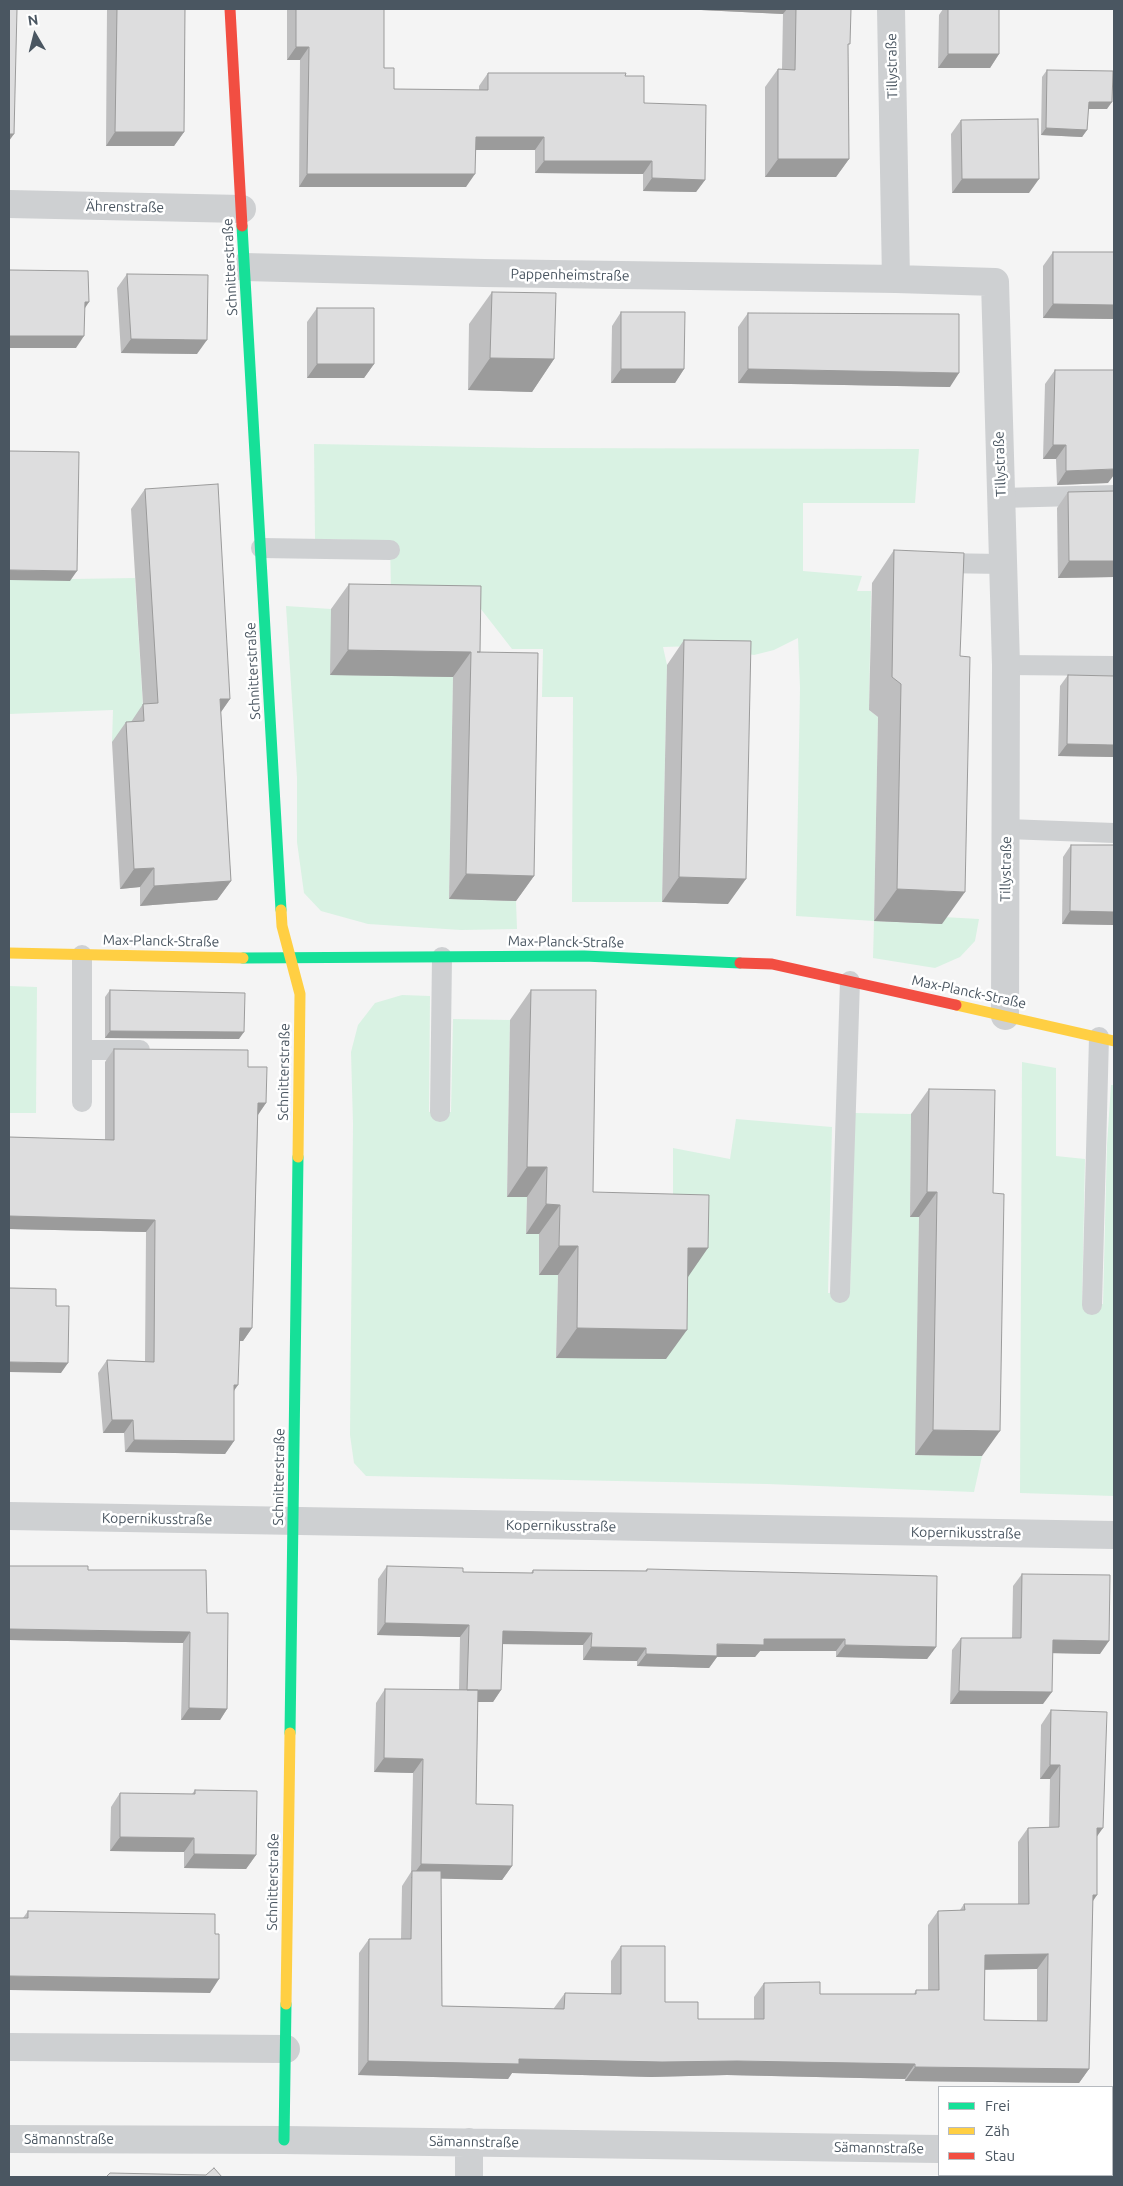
<!DOCTYPE html>
<meta charset="utf-8">
<style>
body{margin:0}
#map{position:relative;width:1123px;height:2186px;overflow:hidden;background:#f4f4f4;font-family:Ubuntu,sans-serif}
canvas{display:block}
.frame{position:absolute;inset:0;border:10px solid #4a5661;pointer-events:none}
.legend{position:absolute;left:938px;top:2086px;width:175px;height:90px;box-sizing:border-box;background:#fff;border:1px solid #b7bbc0;margin:0;padding:6px 9px;list-style:none;font-size:15px;color:#4a5661}
.legend li{display:flex;align-items:center;gap:10px;height:25px}
.legend b{width:25px;border:1px solid #b7bbc0}
.north{position:absolute;left:10px;top:10px;width:50px;height:50px;-webkit-text-stroke:4px #fff;paint-order:stroke;rotate:352deg;font-size:14px;font-weight:700;line-height:20px;text-align:center;color:#4a5661}
.north::after{content:'';display:block;margin:auto;width:18px;height:22px;background:#4a5661;clip-path:polygon(50% 0,100% 100%,50% 72%,0 100%)}
</style>
<div id="map">
<canvas width="1123" height="2186"></canvas>
<div class="frame"></div>
<ul class="legend">
<li><b style="height:6px;background:#16e098"></b>Frei</li>
<li><b style="height:6px;background:#ffcf43"></b>Zäh</li>
<li><b style="height:6px;background:#f24e42"></b>Stau</li>
</ul>
<div class="north">N</div>
</div>
<script>
const g = document.querySelector('canvas').getContext('2d');
g.lineJoin = 'round';
function fillPath(path, color) {
  g.fillStyle = color;
  g.fill(path, 'evenodd');
}
function shape(rows) {
  const path = new Path2D();
  for (const r of rows) {
    path.moveTo(r[0], r[1]);
    for (let i = 2; i < r.length; i += 2) path.lineTo(r[i], r[i + 1]);
  }
  return path;
}
function strokePath(path, color, width, dash) {
  g.strokeStyle = color;
  g.lineWidth = width;
  g.lineCap = dash ? 'butt' : 'round';
  g.setLineDash(dash || []);
  g.stroke(path);
}
function write(font, color, halo, rows, align = 'center') {
  g.font = font + ' Ubuntu,sans-serif';
  g.lineWidth = 5;
  g.setLineDash([]);
  g.textBaseline = 'middle';
  g.strokeStyle = halo;
  g.fillStyle = color;
  for (const [text, x, y, turn = 0] of rows) {
    g.save();
    g.translate(x, y);
    g.rotate((+turn || 0) * Math.PI / 180);
    g.textAlign = isNaN(turn) ? turn : align;
    if (halo) g.strokeText(text, 0, 0);
    g.fillText(text, 0, 0);
    g.restore();
  }
}
fillPath(shape([
 [314,444,538,448,919,449,915,503,803,503,803,571,862,576,857,591,871,591,869,710,878,717,874,921,942,924,943,917,979,919,975,941,960,957,935,968,873,958,874,921,796,916,800,688,798,638,774,650,754,655,697,646,663,647,667,665,662,902,572,902,573,697,542,697,543,649,512,649,470,595,391,592,390,541,315,539],
 [135,578,144,723,130,741,112,742,113,710,9,714,9,580],
 [286,606,331,609,453,677,449,899,516,901,517,929,461,930,368,924,321,911,304,893,297,842,297,778],
 [9,986,37,987,36,1113,9,1113],
 [402,995,430,996,429,1112,451,1112,453,1019,510,1020,507,1197,527,1197,526,1233,539,1234,558,1275,556,1357,673,1223,673,1148,730,1159,736,1119,832,1127,828,1293,850,1292,855,1113,911,1114,910,1217,919,1217,916,1455,982,1456,974,1492,767,1484,366,1476,354,1463,350,1435,353,1124,351,1052,358,1025,375,1003],
 [1022,1062,1056,1068,1056,1156,1085,1159,1082,1304,1103,1304,1107,1145,1111,1085,1114,1085,1114,1496,1020,1493]
]), '#d9f2e3');
strokePath(shape([
 [1001,498,1114,495],
 [261,548,390,550],
 [937,563,1003,564],
 [1006,665,1114,666],
 [1007,829,1114,833],
 [82,1050,140,1050],
 [82,1102,82,955],
 [440,1112,442,957],
 [840,1293,850,981],
 [1092,1305,1099,1037]
]), '#ced0d2', 20);
strokePath(shape([
 [891,9,896,279,995,282,1006,665,1005,1016],
 [9,204,242,209],
 [244,267,484,273,896,279],
 [9,1516,1114,1535],
 [9,2047,286,2049],
 [9,2139,284,2140,939,2149],
 [1112,2152,1114,2152],
 [469,2177,469,2142]
]), '#ced0d2', 28);
strokePath(shape([
 [242,226,281,910],
 [243,958,584,956,740,963],
 [290,1733,298,1157],
 [284,2140,286,2004]
]), '#16e098', 11);
strokePath(shape([
 [281,910,282,926,300,994,298,1157],
 [9,953,243,958],
 [956,1005,1114,1041],
 [286,2004,290,1733]
]), '#ffcf43', 11);
strokePath(shape([
 [230,9,242,226],
 [740,963,772,964,956,1005]
]), '#f24e42', 11);
fillPath(shape([
 [107,9,185,9,184,132,174,146,106,146],
 [287,9,384,9,384,68,394,89,479,90,479,86,488,73,625,76,644,103,705,180,696,192,643,191,643,174,535,173,535,150,476,150,466,187,299,187,300,60,287,60],
 [701,9,851,9,848,47,849,159,836,177,765,177,765,87,778,69,782,69,783,14,701,10],
 [943,9,999,9,999,54,990,68,938,68,939,15],
 [1047,70,1107,109,1088,109,1087,130,1082,137,1041,135,1042,77],
 [961,120,1029,193,952,193,951,134],
 [1053,252,1114,252,1114,316,1113,319,1043,318,1043,266],
 [127,274,197,354,121,353,117,288],
 [492,292,554,359,532,392,468,390,469,324],
 [317,308,374,364,364,378,307,378,307,322],
 [621,312,684,369,675,383,611,383,612,326],
 [748,313,950,387,738,383,738,327],
 [1055,370,1108,483,1057,485,1056,459,1043,459,1045,384],
 [145,489,230,699,221,712,231,881,217,900,140,906,140,887,120,889,112,742,126,722,131,722,143,704,131,509],
 [1114,491,1114,577,1058,578,1057,508,1068,492],
 [894,550,960,656,942,924,874,921,878,717,869,710,872,583],
 [349,584,480,652,534,876,516,901,449,899,453,677,330,675,331,609],
 [684,640,728,904,662,902,667,665],
 [1068,675,1114,757,1058,756,1060,686],
 [1071,845,1114,845,1114,925,1062,924,1063,857],
 [110,990,239,1039,105,1038,105,997],
 [531,990,593,1192,688,1277,666,1359,556,1358,558,1275,539,1275,539,1234,526,1234,527,1197,507,1197,510,1020],
 [114,1049,248,1067,266,1103,258,1115,252,1328,243,1341,239,1341,234,1392,234,1441,225,1454,125,1452,124,1433,103,1433,98,1373,107,1360,145,1361,146,1232,9,1229,9,1137,105,1140,105,1062],
 [929,1089,982,1456,915,1455,919,1217,910,1217,911,1114],
 [9,1566,88,1570,207,1613,227,1709,220,1720,181,1720,183,1643,9,1640],
 [387,1566,463,1572,531,1573,533,1570,645,1571,647,1569,936,1647,927,1659,836,1657,836,1651,760,1651,755,1657,717,1657,709,1668,637,1666,637,1661,583,1660,583,1645,503,1644,501,1690,493,1702,478,1702,476,1804,512,1866,502,1880,441,1878,442,2006,554,2009,554,2008,565,1993,611,1994,611,1961,621,1946,665,2002,698,2019,754,2019,754,1997,764,1983,820,1994,914,1994,916,1990,928,1990,928,1925,938,1911,960,1910,964,1904,1018,1904,1018,1842,1028,1828,1049,1827,1050,1779,1040,1779,1041,1725,1051,1710,1097,1837,1093,1901,1089,2069,1079,2083,905,2081,905,2079,727,2075,651,2077,512,2073,508,2079,358,2075,359,1953,369,1939,401,1939,402,1886,411,1872,413,1773,374,1772,376,1703,385,1689,459,1690,460,1637,377,1635,378,1579],
 [985,1969,1037,1969,1037,2021,984,2020],
 [1022,1574,1100,1654,1052,1653,1043,1704,950,1704,952,1650,961,1638,1012,1638,1013,1586],
 [195,1790,256,1855,246,1869,184,1868,184,1852,110,1851,111,1807,120,1793,192,1794],
 [28,1911,210,1993,23,1918]
]), '#bebebf');
fillPath(shape([
 [702,9,787,9,783,14,701,10],
 [296,47,309,47,300,60,287,60],
 [948,54,999,54,990,68,938,68],
 [1089,102,1112,102,1107,109,1084,109],
 [1046,128,1087,130,1082,137,1041,135],
 [115,132,184,132,174,146,106,146],
 [9,134,14,134,9,141],
 [476,137,544,137,535,150,467,150],
 [778,159,849,159,836,177,765,177],
 [544,161,652,161,643,174,535,173],
 [307,174,475,174,466,187,299,187],
 [652,178,705,180,696,192,643,191],
 [962,179,1039,179,1029,193,952,193],
 [85,302,89,302,81,314],
 [1053,304,1114,305,1114,316,1113,319,1043,318],
 [9,336,84,336,76,348,9,348],
 [131,339,207,340,197,354,121,353],
 [490,358,554,359,532,392,468,390],
 [317,364,374,364,364,378,307,378],
 [621,369,684,369,675,383,611,383],
 [748,369,959,373,950,387,738,383],
 [1053,445,1066,445,1056,459,1043,459],
 [1114,469,1114,475,1108,483,1057,485,1066,471],
 [1069,561,1114,561,1114,577,1058,578],
 [9,570,77,571,70,581,9,580],
 [348,650,471,652,453,677,330,675],
 [220,699,230,699,216,719],
 [1067,744,1114,745,1114,757,1058,756],
 [154,868,140,887,120,889,134,869],
 [466,874,534,876,516,901,449,899],
 [679,877,746,879,728,904,662,902],
 [231,881,217,900,140,906,154,886],
 [897,889,965,892,942,924,874,921],
 [1070,911,1114,912,1114,925,1062,924],
 [110,1031,244,1032,239,1039,105,1038],
 [258,1103,266,1103,257,1116],
 [527,1167,547,1167,527,1197,507,1197],
 [927,1192,937,1192,919,1217,910,1217],
 [546,1204,560,1205,539,1234,526,1234],
 [9,1216,155,1220,146,1232,9,1229],
 [559,1246,578,1246,558,1275,539,1275],
 [688,1248,708,1248,688,1277],
 [240,1328,252,1328,243,1341,231,1341],
 [577,1328,687,1330,666,1359,556,1358],
 [9,1362,68,1363,61,1373,9,1372],
 [234,1385,238,1385,229,1398],
 [112,1420,133,1420,124,1433,103,1433],
 [933,1430,1000,1431,982,1456,915,1455],
 [134,1440,234,1441,225,1454,125,1452],
 [385,1623,469,1625,460,1637,377,1635],
 [9,1629,190,1632,183,1643,9,1640],
 [503,1631,592,1633,583,1645,495,1644],
 [764,1639,845,1639,836,1651,760,1651,755,1657,717,1657,709,1668,637,1666,646,1654],
 [1053,1640,1109,1641,1100,1654,1044,1653],
 [845,1645,936,1647,927,1659,836,1657],
 [591,1647,646,1648,637,1661,583,1660],
 [467,1690,501,1690,493,1702,459,1702],
 [959,1691,1052,1692,1043,1704,950,1704],
 [189,1708,227,1709,220,1720,181,1720],
 [384,1758,423,1759,413,1773,374,1772],
 [1050,1765,1060,1765,1050,1779,1040,1779],
 [1097,1828,1103,1828,1093,1842],
 [120,1837,194,1838,184,1852,110,1851],
 [194,1854,256,1855,246,1869,184,1868],
 [421,1864,512,1866,502,1880,411,1878],
 [1093,1895,1097,1895,1087,1910],
 [1048,1954,1037,1969,975,1970,985,1955],
 [9,1976,219,1979,210,1993,9,1990],
 [519,2059,737,2061,915,2064,905,2079,727,2075,651,2077,512,2073,508,2079,358,2075,368,2061],
 [915,2067,1089,2069,1079,2083,905,2081]
]), '#9b9b9b');
const building = shape([
 [9,9,17,9,14,134,9,134,9,9],
 [117,9,185,9,184,132,115,132,117,9],
 [296,9,384,9,384,68,394,68,394,89,488,90,488,73,626,73,625,76,644,76,644,103,706,105,705,180,652,178,652,161,544,161,544,137,476,137,475,174,307,174,309,47,296,47,296,9],
 [796,9,851,9,850,44,848,44,849,159,778,159,778,69,795,70,796,9],
 [948,9,999,9,999,54,948,54,948,9],
 [1047,70,1113,71,1112,102,1089,102,1087,130,1046,128,1047,70],
 [1038,119,1039,179,962,179,961,120,1038,119],
 [1053,252,1114,252,1114,305,1053,304,1053,252],
 [9,270,88,271,89,302,85,302,84,336,9,336,9,270],
 [127,274,208,275,207,340,131,339,127,274],
 [492,292,556,293,554,359,490,358,492,292],
 [317,308,374,308,374,364,317,364,317,308],
 [621,312,685,312,684,369,621,369,621,312],
 [748,313,959,314,959,373,748,369,748,313],
 [1055,370,1114,370,1114,469,1066,471,1066,445,1053,445,1055,370],
 [9,451,79,452,77,571,9,570,9,451],
 [218,484,230,699,220,699,231,881,154,886,154,868,134,869,126,722,144,721,143,704,158,703,145,489,218,484],
 [1114,491,1114,561,1069,561,1068,492,1114,491],
 [894,550,964,553,960,656,970,657,965,892,897,889,901,684,892,677,894,550],
 [349,584,481,586,480,652,477,652,538,653,534,876,466,874,471,652,348,650,349,584],
 [684,640,751,641,746,879,679,877,684,640],
 [1068,675,1114,676,1114,745,1067,744,1068,675],
 [1071,845,1114,845,1114,912,1070,911,1071,845],
 [110,990,245,993,244,1032,110,1031,110,990],
 [531,990,596,990,593,1192,709,1195,708,1248,688,1248,687,1330,577,1328,578,1246,559,1246,560,1205,546,1204,547,1167,527,1167,531,990],
 [114,1049,248,1050,248,1067,267,1067,266,1103,258,1103,252,1328,240,1328,238,1385,234,1385,234,1441,134,1440,133,1420,112,1420,107,1360,154,1362,155,1220,9,1216,9,1137,114,1140,114,1049],
 [929,1089,995,1090,993,1193,1004,1194,1000,1431,933,1430,937,1192,927,1192,929,1089],
 [9,1288,56,1289,56,1306,69,1306,68,1363,9,1362,9,1288],
 [9,1566,88,1566,88,1570,206,1570,207,1613,228,1613,227,1709,189,1708,190,1632,9,1629,9,1566],
 [387,1566,463,1568,463,1572,533,1573,533,1570,647,1571,647,1569,937,1576,936,1647,845,1645,845,1639,764,1639,764,1645,717,1644,717,1656,646,1654,646,1648,591,1647,592,1633,503,1631,501,1690,467,1690,469,1625,385,1623,387,1566],
 [1022,1574,1110,1575,1109,1641,1053,1640,1052,1692,959,1691,961,1638,1021,1638,1022,1574],
 [385,1689,478,1690,476,1804,513,1805,512,1866,421,1864,423,1759,384,1758,385,1689],
 [1051,1710,1107,1712,1103,1828,1097,1828,1097,1895,1093,1895,1089,2069,915,2067,915,2064,737,2061,662,2062,519,2059,519,2064,368,2061,369,1939,411,1939,412,1871,441,1871,442,2006,564,2009,565,1993,621,1994,621,1946,665,1946,665,2002,698,2002,698,2019,764,2019,764,1983,820,1982,820,1994,916,1994,916,1990,939,1990,938,1911,965,1910,964,1904,1029,1904,1028,1828,1059,1827,1060,1765,1050,1765,1051,1710],
 [1048,1954,1047,2021,984,2020,985,1955,1048,1954],
 [195,1790,257,1791,256,1855,194,1854,194,1838,120,1837,120,1793,195,1794,195,1790],
 [28,1911,215,1914,215,1934,219,1934,219,1979,9,1976,9,1918,28,1918,28,1911],
 [214,2168,222,2177,106,2177,110,2173,206,2175,214,2168]
]);
fillPath(building, '#ddddde');
strokePath(building, '#9b9b9b', 1);
write('14px', '#4a5661', '#fff', [
 ["Tillystraße",892,66,-91],
 ["Ährenstraße",125,207,1],
 ["Schnitterstraße",230,267,-93],
 ["Pappenheimstraße",570,275,1],
 ["Tillystraße",1000,464,-92],
 ["Schnitterstraße",253,671,-93],
 ["Tillystraße",1006,869,-89],
 ["Max-Planck-Straße",161,941,1],
 ["Max-Planck-Straße",566,942,1],
 ["Max-Planck-Straße",969,992,12],
 ["Schnitterstraße",284,1072,-89],
 ["Schnitterstraße",279,1477,-89],
 ["Kopernikusstraße",157,1519,1],
 ["Kopernikusstraße",561,1526,1],
 ["Kopernikusstraße",966,1533,1],
 ["Schnitterstraße",273,1882,-89],
 ["Sämannstraße",69,2139],
 ["Sämannstraße",474,2142,1],
 ["Sämannstraße",879,2148,1]
]);
</script>
